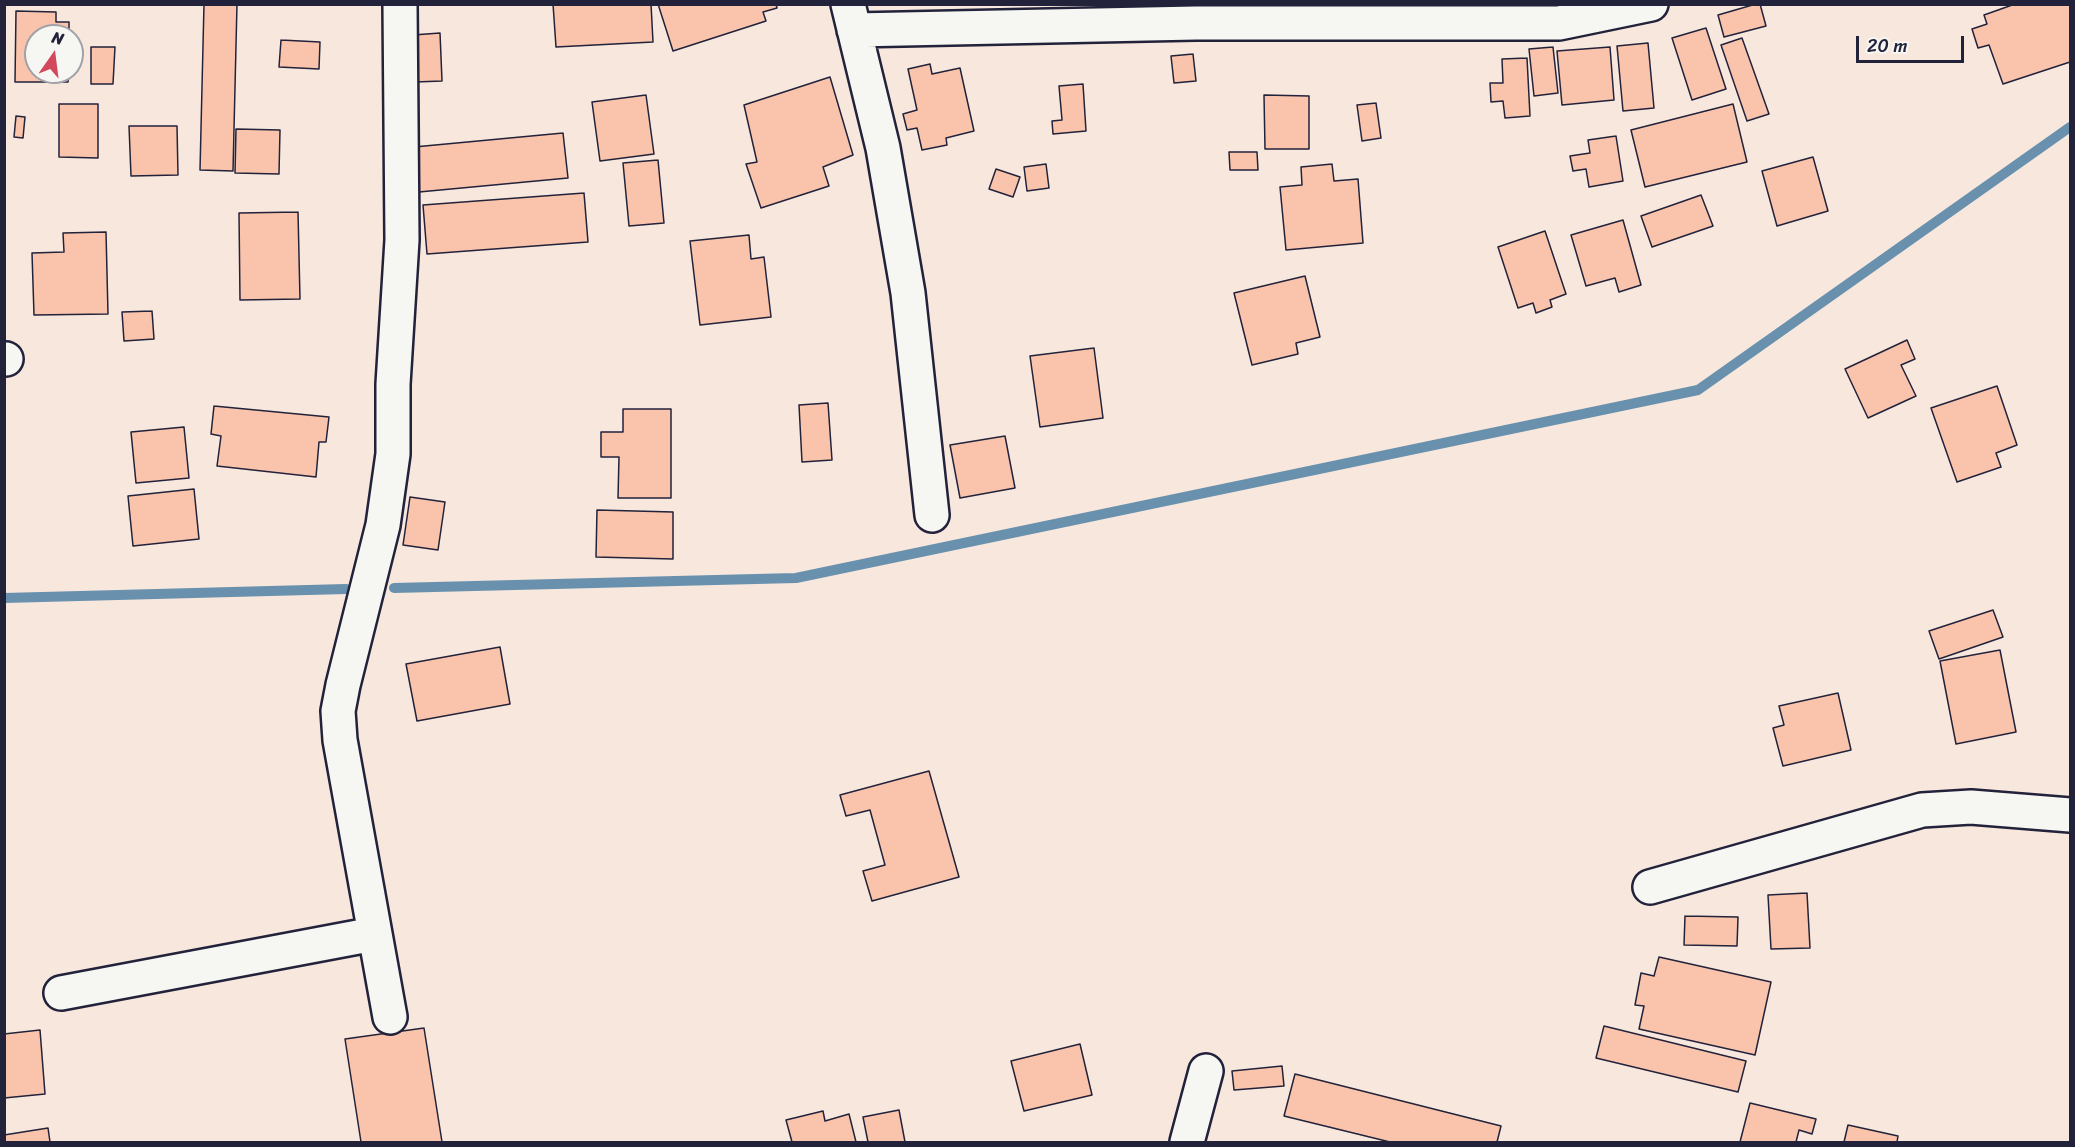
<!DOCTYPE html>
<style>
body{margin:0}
#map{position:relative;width:2075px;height:1147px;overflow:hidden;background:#f7e7dd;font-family:Sriracha,sans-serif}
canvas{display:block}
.frame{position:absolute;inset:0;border:6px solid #22223b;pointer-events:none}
.north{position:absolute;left:24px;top:24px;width:60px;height:60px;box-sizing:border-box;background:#f6f6f2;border:2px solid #a1a1a9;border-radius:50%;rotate:14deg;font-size:16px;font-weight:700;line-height:24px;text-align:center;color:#22223b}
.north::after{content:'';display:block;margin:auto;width:21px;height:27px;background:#d1495b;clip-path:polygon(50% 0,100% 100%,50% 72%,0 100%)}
.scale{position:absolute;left:1856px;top:36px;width:108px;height:27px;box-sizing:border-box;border:3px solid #22223b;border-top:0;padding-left:8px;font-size:18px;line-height:21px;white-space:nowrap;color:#22223b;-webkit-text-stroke:4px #f6f6f2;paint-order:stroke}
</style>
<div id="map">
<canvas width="2075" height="1147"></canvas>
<div class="frame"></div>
<div class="north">N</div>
<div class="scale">20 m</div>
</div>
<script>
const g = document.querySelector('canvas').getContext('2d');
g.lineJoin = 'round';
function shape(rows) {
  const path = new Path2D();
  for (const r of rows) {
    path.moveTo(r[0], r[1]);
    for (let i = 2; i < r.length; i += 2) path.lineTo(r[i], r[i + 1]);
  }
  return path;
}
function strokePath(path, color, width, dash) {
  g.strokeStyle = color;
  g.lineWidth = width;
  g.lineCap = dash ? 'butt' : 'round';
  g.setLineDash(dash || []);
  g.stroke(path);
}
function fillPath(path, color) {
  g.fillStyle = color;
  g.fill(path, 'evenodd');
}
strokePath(shape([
 [394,588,796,578,1698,390,2070,127],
 [4,598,346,589]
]), '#6991ae', 10);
const building = shape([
 [204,4,237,4,233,171,200,170,204,4],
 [553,4,651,4,653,42,556,47,553,4],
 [658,4,776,4,777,8,763,12,766,21,673,51,658,4],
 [1756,4,1760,4,1766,26,1724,37,1718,15,1756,4],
 [2015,4,2070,4,2070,62,2003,84,1989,45,1978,48,1972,29,1987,24,1984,15,2015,4],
 [16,11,56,12,56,22,69,22,69,36,36,36,36,72,69,72,68,82,15,82,16,11],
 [1706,28,1726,89,1692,100,1672,38,1706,28],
 [440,33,442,81,415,82,413,35,440,33],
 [1742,38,1769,114,1747,121,1721,45,1742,38],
 [281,40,320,42,319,69,279,67,281,40],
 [1648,43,1654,108,1623,111,1617,46,1648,43],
 [91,47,115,47,113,84,91,84,91,47],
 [1553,47,1558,93,1534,96,1529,49,1553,47],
 [1610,47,1614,100,1562,105,1557,51,1610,47],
 [1193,54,1196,81,1174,83,1171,56,1193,54],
 [1527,58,1530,116,1505,118,1503,101,1491,102,1490,83,1503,83,1502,59,1527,58],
 [930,64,932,74,960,68,974,131,946,138,947,145,922,150,917,128,907,130,903,114,917,110,908,69,930,64],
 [830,77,853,155,823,167,829,186,761,208,746,164,757,162,744,105,830,77],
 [1083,84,1086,131,1053,134,1052,121,1062,120,1059,86,1083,84],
 [646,95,654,154,600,161,592,102,646,95],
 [1264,95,1309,96,1309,149,1265,149,1264,95],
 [1376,103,1381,138,1362,141,1357,105,1376,103],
 [59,104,98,104,98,158,59,157,59,104],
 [1733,104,1747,162,1645,187,1631,130,1733,104],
 [16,116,25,117,23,138,14,137,16,116],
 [129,126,177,126,178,175,131,176,129,126],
 [236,129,280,130,279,174,235,173,236,129],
 [563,133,568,178,419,192,414,147,563,133],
 [1616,136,1623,181,1589,187,1586,169,1573,171,1570,156,1590,153,1588,140,1616,136],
 [1229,152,1257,152,1258,170,1230,170,1229,152],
 [1813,157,1828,211,1777,226,1762,171,1813,157],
 [658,160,664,223,629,226,623,163,658,160],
 [1046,164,1049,188,1027,191,1024,167,1046,164],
 [1332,164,1334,181,1358,179,1363,243,1286,250,1280,187,1302,185,1301,167,1332,164],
 [996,169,1020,177,1013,197,989,189,996,169],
 [584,193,588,242,427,254,423,205,584,193],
 [1701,195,1713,226,1652,247,1641,216,1701,195],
 [298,212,300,299,240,300,239,213,298,212],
 [1623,220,1641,285,1619,292,1615,278,1586,286,1571,235,1623,220],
 [1545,231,1566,294,1550,300,1552,307,1536,313,1533,303,1518,308,1498,247,1545,231],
 [106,232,108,314,34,315,32,253,64,252,63,233,106,232],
 [749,235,751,259,764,257,771,317,700,325,690,241,749,235],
 [1305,276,1320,337,1296,343,1298,354,1252,365,1234,293,1305,276],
 [152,311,154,339,124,341,122,312,152,311],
 [1907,340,1915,359,1901,365,1916,396,1868,418,1845,369,1907,340],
 [1094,348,1103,418,1040,427,1030,356,1094,348],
 [1997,386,2017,445,1996,453,2001,467,1957,482,1931,408,1997,386],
 [828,403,832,460,802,462,799,405,828,403],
 [214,406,329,417,326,442,319,442,316,477,217,466,221,436,211,434,214,406],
 [623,409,671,409,671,498,618,498,619,457,601,457,601,432,623,432,623,409],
 [184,427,189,478,136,483,131,432,184,427],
 [1005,436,1015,488,960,498,950,445,1005,436],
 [194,489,199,539,133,546,128,496,194,489],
 [410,497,445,502,438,550,403,545,410,497],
 [597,510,673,512,673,559,596,557,597,510],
 [1993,610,2003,637,1939,659,1929,631,1993,610],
 [500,647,510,704,417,721,406,664,500,647],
 [2000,650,2016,732,1956,744,1940,661,2000,650],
 [1838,693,1851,750,1783,766,1773,728,1784,725,1779,706,1838,693],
 [929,771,959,877,872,901,863,871,885,865,870,810,846,816,840,795,929,771],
 [1807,893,1810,948,1771,949,1768,895,1807,893],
 [1685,916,1738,917,1737,946,1684,945,1685,916],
 [1659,957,1771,982,1755,1055,1639,1029,1644,1006,1635,1005,1641,973,1654,976,1659,957],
 [1604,1026,1746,1061,1738,1092,1596,1058,1604,1026],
 [424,1028,442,1142,361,1142,345,1039,424,1028],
 [40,1030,45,1094,4,1098,4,1034,40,1030],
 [1080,1044,1092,1095,1024,1111,1011,1061,1080,1044],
 [1282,1066,1284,1086,1234,1090,1232,1071,1282,1066],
 [1295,1074,1501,1126,1497,1142,1390,1142,1284,1116,1295,1074],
 [1750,1103,1816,1119,1812,1134,1799,1130,1796,1142,1740,1142,1750,1103],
 [899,1110,905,1142,868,1142,863,1117,899,1110],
 [823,1111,825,1121,849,1114,856,1142,792,1142,786,1120,823,1111],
 [1848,1125,1898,1136,1897,1142,1844,1142,1848,1125],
 [48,1128,50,1142,4,1142,4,1135,48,1128]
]);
fillPath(building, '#f9c4ab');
strokePath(building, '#22223b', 1.5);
const minor = shape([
 [848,4,883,148,908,293,932,515],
 [854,30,1196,23,1559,23,1651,4],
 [4,359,6,359],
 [1650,887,1922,810,1971,807,2070,815],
 [61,993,374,934],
 [390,1017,340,740,338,711,343,685,383,525,393,454,393,384,402,240,400,4],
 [1187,1142,1206,1071]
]);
strokePath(minor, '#22223b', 38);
strokePath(minor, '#f6f6f2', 33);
</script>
